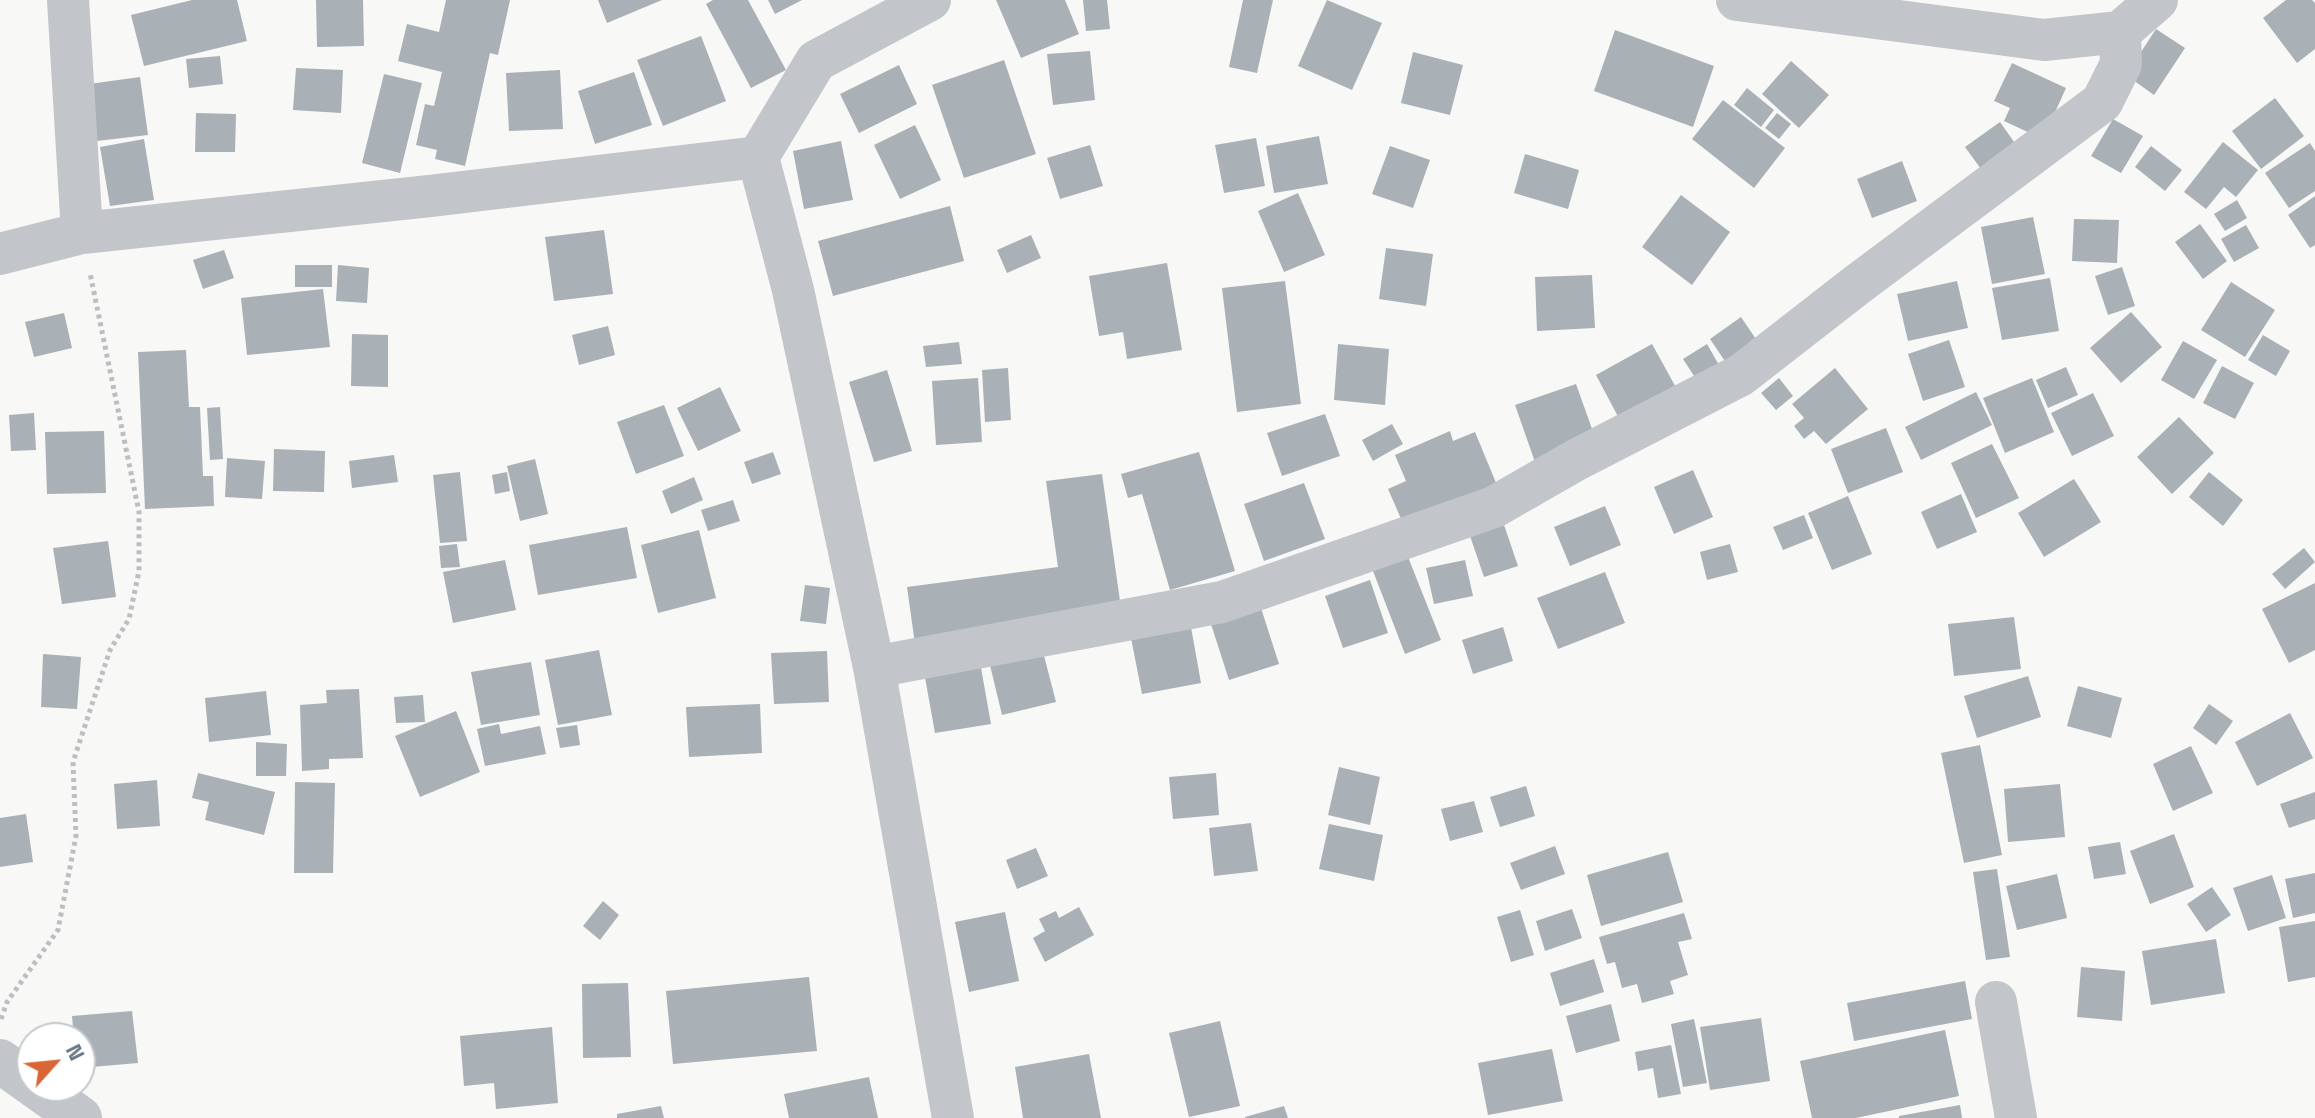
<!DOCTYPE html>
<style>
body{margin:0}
#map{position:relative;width:2315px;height:1118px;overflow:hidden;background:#f8f8f6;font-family:"Space Grotesk",sans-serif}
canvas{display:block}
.north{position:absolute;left:16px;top:1022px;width:80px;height:80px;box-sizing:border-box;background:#fff;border:2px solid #c3c9ce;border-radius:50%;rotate:63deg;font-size:22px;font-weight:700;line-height:32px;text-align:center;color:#697785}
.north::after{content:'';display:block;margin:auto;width:28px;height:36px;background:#d96635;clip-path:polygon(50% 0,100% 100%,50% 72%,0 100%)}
</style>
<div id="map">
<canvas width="2315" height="1118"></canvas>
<div class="north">N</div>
</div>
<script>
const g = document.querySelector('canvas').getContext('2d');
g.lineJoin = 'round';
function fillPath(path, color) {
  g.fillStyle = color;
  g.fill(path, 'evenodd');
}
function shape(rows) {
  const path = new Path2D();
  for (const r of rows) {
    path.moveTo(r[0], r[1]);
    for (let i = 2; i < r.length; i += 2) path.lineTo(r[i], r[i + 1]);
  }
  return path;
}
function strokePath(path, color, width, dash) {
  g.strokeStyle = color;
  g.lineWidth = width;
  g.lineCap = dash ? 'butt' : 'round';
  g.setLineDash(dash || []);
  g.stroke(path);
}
fillPath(shape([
 [192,0,237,0,247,41,144,66,131,15],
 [316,0,363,0,364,46,317,47],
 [446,0,510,0,498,55,490,53,465,166,435,159,437,150,416,145,425,104,434,106,442,72,398,61,407,24,439,32],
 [598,0,662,0,607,23],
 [713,0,748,0,786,70,751,88,706,4],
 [768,0,802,0,775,14],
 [996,0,1065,0,1079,34,1021,58],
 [1083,0,1107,0,1110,29,1086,31],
 [1243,0,1273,0,1257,73,1229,67],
 [1327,0,1382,23,1352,90,1298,66],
 [2286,0,2312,0,2315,3,2315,49,2297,63,2263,18],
 [2156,29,2185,48,2154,95,2126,75],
 [1615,30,1714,66,1693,127,1594,91],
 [701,36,726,101,663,126,637,60],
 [1090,51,1095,100,1053,105,1047,54],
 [1413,52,1463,65,1450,115,1401,103],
 [220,56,223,84,189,88,186,59],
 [1004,60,1036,154,964,178,932,85],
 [1791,61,1829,95,1799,128,1762,94],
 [2012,63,2066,88,2043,139,2004,121,2010,108,1994,101],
 [899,65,917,104,859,133,840,94],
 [296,68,343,70,341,113,293,110],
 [560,70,563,129,509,131,506,73],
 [634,72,652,125,595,144,578,91],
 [384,74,422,83,400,173,362,163],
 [140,77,148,135,97,141,89,84],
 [1747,88,1774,110,1761,127,1734,105],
 [2275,98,2304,136,2261,169,2232,131],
 [1723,100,1785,148,1754,188,1692,139],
 [196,113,236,114,235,152,195,152],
 [1777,113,1791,124,1779,139,1765,128],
 [2113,119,2143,136,2121,173,2091,156],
 [2000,122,2024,156,1989,180,1965,147],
 [915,125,941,180,900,199,874,145],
 [1319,136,1328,184,1274,193,1266,146],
 [1256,138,1265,186,1224,193,1215,145],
 [144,139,154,200,110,206,100,147],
 [841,141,853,200,804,209,793,151],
 [2223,142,2258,170,2236,197,2224,187,2206,209,2184,192],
 [2310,143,2315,151,2315,191,2289,208,2265,173],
 [1090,145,1103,186,1060,199,1047,158],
 [1390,146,1430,160,1413,208,1372,194],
 [2151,146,2182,170,2165,191,2135,167],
 [1525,154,1579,170,1568,209,1514,193],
 [1902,161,1917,201,1872,218,1857,179],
 [1298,193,1325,255,1284,272,1258,211],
 [1681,195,1730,232,1692,285,1642,247],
 [2315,196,2315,245,2310,248,2288,215],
 [2237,200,2247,218,2225,231,2214,214],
 [950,206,964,261,833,296,818,241],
 [2033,217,2045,274,1992,284,1981,227],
 [2074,219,2119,220,2117,263,2072,261],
 [2200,224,2227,261,2203,279,2175,242],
 [2246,225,2259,248,2234,262,2221,239],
 [604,230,613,294,554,301,545,237],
 [1031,235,1041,258,1007,273,997,250],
 [1386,248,1433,254,1426,306,1379,299],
 [224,250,234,278,203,289,193,260],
 [1167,263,1182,350,1127,359,1123,332,1099,336,1089,276],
 [295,265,332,265,332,287,295,287],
 [338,265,369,268,367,303,336,301],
 [2122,267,2135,306,2108,315,2095,276],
 [1592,275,1595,328,1537,331,1535,277],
 [2050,278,2059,331,2002,340,1992,288],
 [1285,281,1301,404,1237,412,1222,288],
 [1957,281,1968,328,1908,341,1897,294],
 [2231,282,2275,310,2245,357,2201,330],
 [323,289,330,347,247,355,241,298],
 [2131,312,2162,347,2121,383,2090,348],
 [64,313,72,348,34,357,25,322],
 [1741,317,1762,348,1731,370,1710,339],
 [608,326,615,355,579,365,572,335],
 [352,334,388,335,388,387,351,386],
 [2263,335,2290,351,2276,376,2248,360],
 [1949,340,1965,387,1923,401,1908,354],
 [2183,341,2217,360,2194,399,2161,380],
 [959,342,962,364,926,367,923,346],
 [1338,344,1389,349,1385,405,1334,400],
 [1652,344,1679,393,1622,424,1596,375],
 [1707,344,1719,365,1696,379,1683,359],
 [186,350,189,407,200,407,203,476,213,476,214,506,145,509,138,352],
 [2222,366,2254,383,2235,419,2203,403],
 [2066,367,2078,395,2048,408,2036,380],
 [1008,368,1011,420,985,422,982,370],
 [1835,368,1868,409,1826,444,1814,431,1804,439,1794,426,1804,418,1792,404],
 [887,370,912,451,874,462,849,382],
 [978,378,982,442,936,445,932,381],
 [1779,378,1793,396,1776,410,1761,393],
 [2032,378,2054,432,2005,453,1983,398],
 [1576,384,1596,440,1535,462,1515,405],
 [720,387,741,431,698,451,677,408],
 [1976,392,1992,425,1921,460,1905,427],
 [2093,393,2114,436,2072,456,2051,413],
 [664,405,684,456,636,474,617,422],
 [220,407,223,459,210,460,207,408],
 [34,413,36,450,11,451,9,415],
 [1325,414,1340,456,1282,476,1267,433],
 [2179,417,2214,453,2172,494,2137,457],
 [1392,424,1403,444,1373,461,1362,440],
 [1886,428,1903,472,1848,493,1831,449],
 [104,431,106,493,47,494,45,432],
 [1450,431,1453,441,1475,432,1499,490,1406,530,1388,489,1406,481,1395,455],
 [1992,444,2019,498,1976,518,1951,463],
 [274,449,325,451,324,492,273,491],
 [773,452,781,474,752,484,744,462],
 [1199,452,1235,571,1170,590,1142,494,1128,498,1121,474],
 [394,455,398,482,352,488,349,461],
 [227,458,265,461,262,499,225,497],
 [535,459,548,514,520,521,507,466],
 [1693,470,1713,517,1674,534,1654,487],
 [460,472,467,541,440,543,433,475],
 [507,472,510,491,495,494,492,475],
 [2209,472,2243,500,2223,526,2189,497],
 [1102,474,1122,615,915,644,907,587,1058,567,1046,481],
 [694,477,703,500,671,514,662,491],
 [2074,479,2101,522,2044,557,2018,513],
 [1304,483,1325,539,1264,561,1244,504],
 [1961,494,1977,532,1937,549,1921,512],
 [1848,496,1872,554,1832,570,1808,513],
 [733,500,740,521,708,531,701,510],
 [1605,506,1621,545,1570,566,1554,527],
 [1804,515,1813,538,1783,550,1773,527],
 [1503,522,1518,566,1484,577,1469,533],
 [627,527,637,578,538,595,529,545],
 [699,530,716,598,658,613,641,545],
 [108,541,116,597,62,604,53,548],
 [457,544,460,567,441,568,439,546],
 [1730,544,1738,572,1707,580,1700,552],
 [2304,548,2315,562,2285,589,2272,574],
 [1408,557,1441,640,1405,654,1373,571],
 [505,560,516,610,453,623,443,572],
 [1465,560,1473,596,1434,604,1426,568],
 [1605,572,1625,623,1558,649,1537,598],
 [1370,580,1388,633,1343,648,1325,596],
 [2315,583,2315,650,2289,663,2262,609],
 [805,585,830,588,826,624,800,621],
 [1260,605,1279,664,1229,680,1210,621],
 [2014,617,2021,669,1954,676,1948,624],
 [1191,627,1201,683,1142,694,1131,638],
 [1503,627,1513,661,1473,674,1462,640],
 [1042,648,1056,702,1002,715,989,661],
 [599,650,612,715,558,725,545,660],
 [827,651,829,702,774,704,771,653],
 [978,651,991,724,935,733,922,661],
 [43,654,81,657,77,709,41,707],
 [531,662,540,715,481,725,471,672],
 [2028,676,2041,717,1977,738,1964,696],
 [2078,686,2122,698,2111,738,2067,726],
 [359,689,363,758,329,759,329,769,302,771,300,705,327,703,326,690],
 [266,691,271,735,209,742,205,698],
 [423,695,425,722,396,723,394,697],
 [760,704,762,753,689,757,686,707],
 [2209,704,2233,721,2216,745,2193,728],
 [456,711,480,772,420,797,395,736],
 [2290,713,2313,758,2257,786,2235,742],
 [499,724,501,734,540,726,546,754,485,766,477,729],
 [577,725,580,745,560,748,556,728],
 [256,742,287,744,286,776,256,776],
 [1980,745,2002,855,1964,863,1941,753],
 [2191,746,2213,793,2173,811,2153,764],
 [1339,767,1380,777,1370,825,1328,815],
 [198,773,275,792,264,835,205,820,209,802,192,798],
 [1216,773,1219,815,1173,819,1169,777],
 [157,780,160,826,117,829,114,784],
 [295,782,335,783,333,873,294,873],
 [2060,784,2065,837,2008,842,2004,789],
 [1526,786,1535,816,1500,827,1490,797],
 [2315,792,2315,819,2289,828,2280,804],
 [1474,801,1483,832,1450,841,1441,809],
 [26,814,33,862,0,867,0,818],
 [1251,823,1258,871,1214,876,1209,828],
 [1329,824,1383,835,1374,881,1319,869],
 [2174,834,2194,887,2150,904,2130,851],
 [2120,842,2126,874,2094,879,2088,847],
 [1555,846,1565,874,1521,890,1510,863],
 [1036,848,1048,876,1017,889,1006,860],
 [1668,852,1683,902,1601,926,1587,875],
 [1997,869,2010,957,1986,960,1973,872],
 [2315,873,2315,913,2293,918,2285,879],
 [2057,874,2067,918,2017,930,2006,886],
 [2272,875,2286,918,2248,931,2233,888],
 [2212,887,2231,915,2206,932,2187,904],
 [603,901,619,915,600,940,583,926],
 [1079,907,1094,935,1045,962,1033,938,1045,931,1039,919,1056,911,1059,918],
 [1572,909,1582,938,1545,951,1536,921],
 [1520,910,1534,955,1511,962,1497,917],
 [1005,912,1019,981,969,992,955,922],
 [1684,913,1692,939,1678,942,1688,975,1670,981,1674,994,1642,1003,1637,984,1622,988,1615,962,1607,964,1599,937],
 [2315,921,2315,977,2288,982,2279,927],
 [2216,939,2225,993,2151,1005,2142,951],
 [1594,959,1604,992,1560,1006,1550,973],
 [2081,967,2125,971,2122,1021,2077,1017],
 [809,977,817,1051,673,1064,666,991],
 [1965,981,1972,1019,1854,1041,1847,1003],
 [628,983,631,1057,583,1058,582,984],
 [1611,1004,1620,1041,1576,1053,1566,1016],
 [132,1011,138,1063,80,1068,80,1038,74,1038,72,1016],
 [1761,1018,1770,1081,1710,1090,1700,1027],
 [1694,1019,1707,1083,1683,1087,1671,1024],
 [1220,1021,1240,1106,1189,1117,1169,1033],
 [552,1027,558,1103,496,1109,494,1083,464,1086,460,1036],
 [1945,1030,1959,1096,1856,1118,1812,1118,1800,1061],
 [1671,1045,1681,1094,1658,1098,1653,1068,1638,1071,1635,1052],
 [1552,1049,1563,1101,1488,1115,1478,1063],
 [1089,1054,1101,1118,1023,1118,1015,1067],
 [869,1077,878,1118,789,1118,784,1094],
 [1960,1105,1962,1118,1899,1118,1899,1116],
 [661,1106,664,1118,617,1118,617,1114],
 [1284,1106,1288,1118,1245,1118,1245,1117]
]), '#a9b0b6');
strokePath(shape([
 [1,1019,7,1002,58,930,76,836,73,762,110,650,129,619,139,571,139,512,90,273]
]), '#bcbec1', 5, [4, 4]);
strokePath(shape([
 [68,0,82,233],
 [1737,0,2044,40,2120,32,2157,0],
 [758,157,816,61,930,0],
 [0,254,82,233,430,196,758,157,793,290,874,667,953,1118],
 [874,667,1222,602,1494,507,1576,460,1741,375,1858,284,2102,102,2121,64,2120,32],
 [1996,1002,2016,1118]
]), '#c2c5c9', 42);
strokePath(shape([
 [0,1061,32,1084],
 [35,1086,80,1118]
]), '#c2c5c9', 44);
</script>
